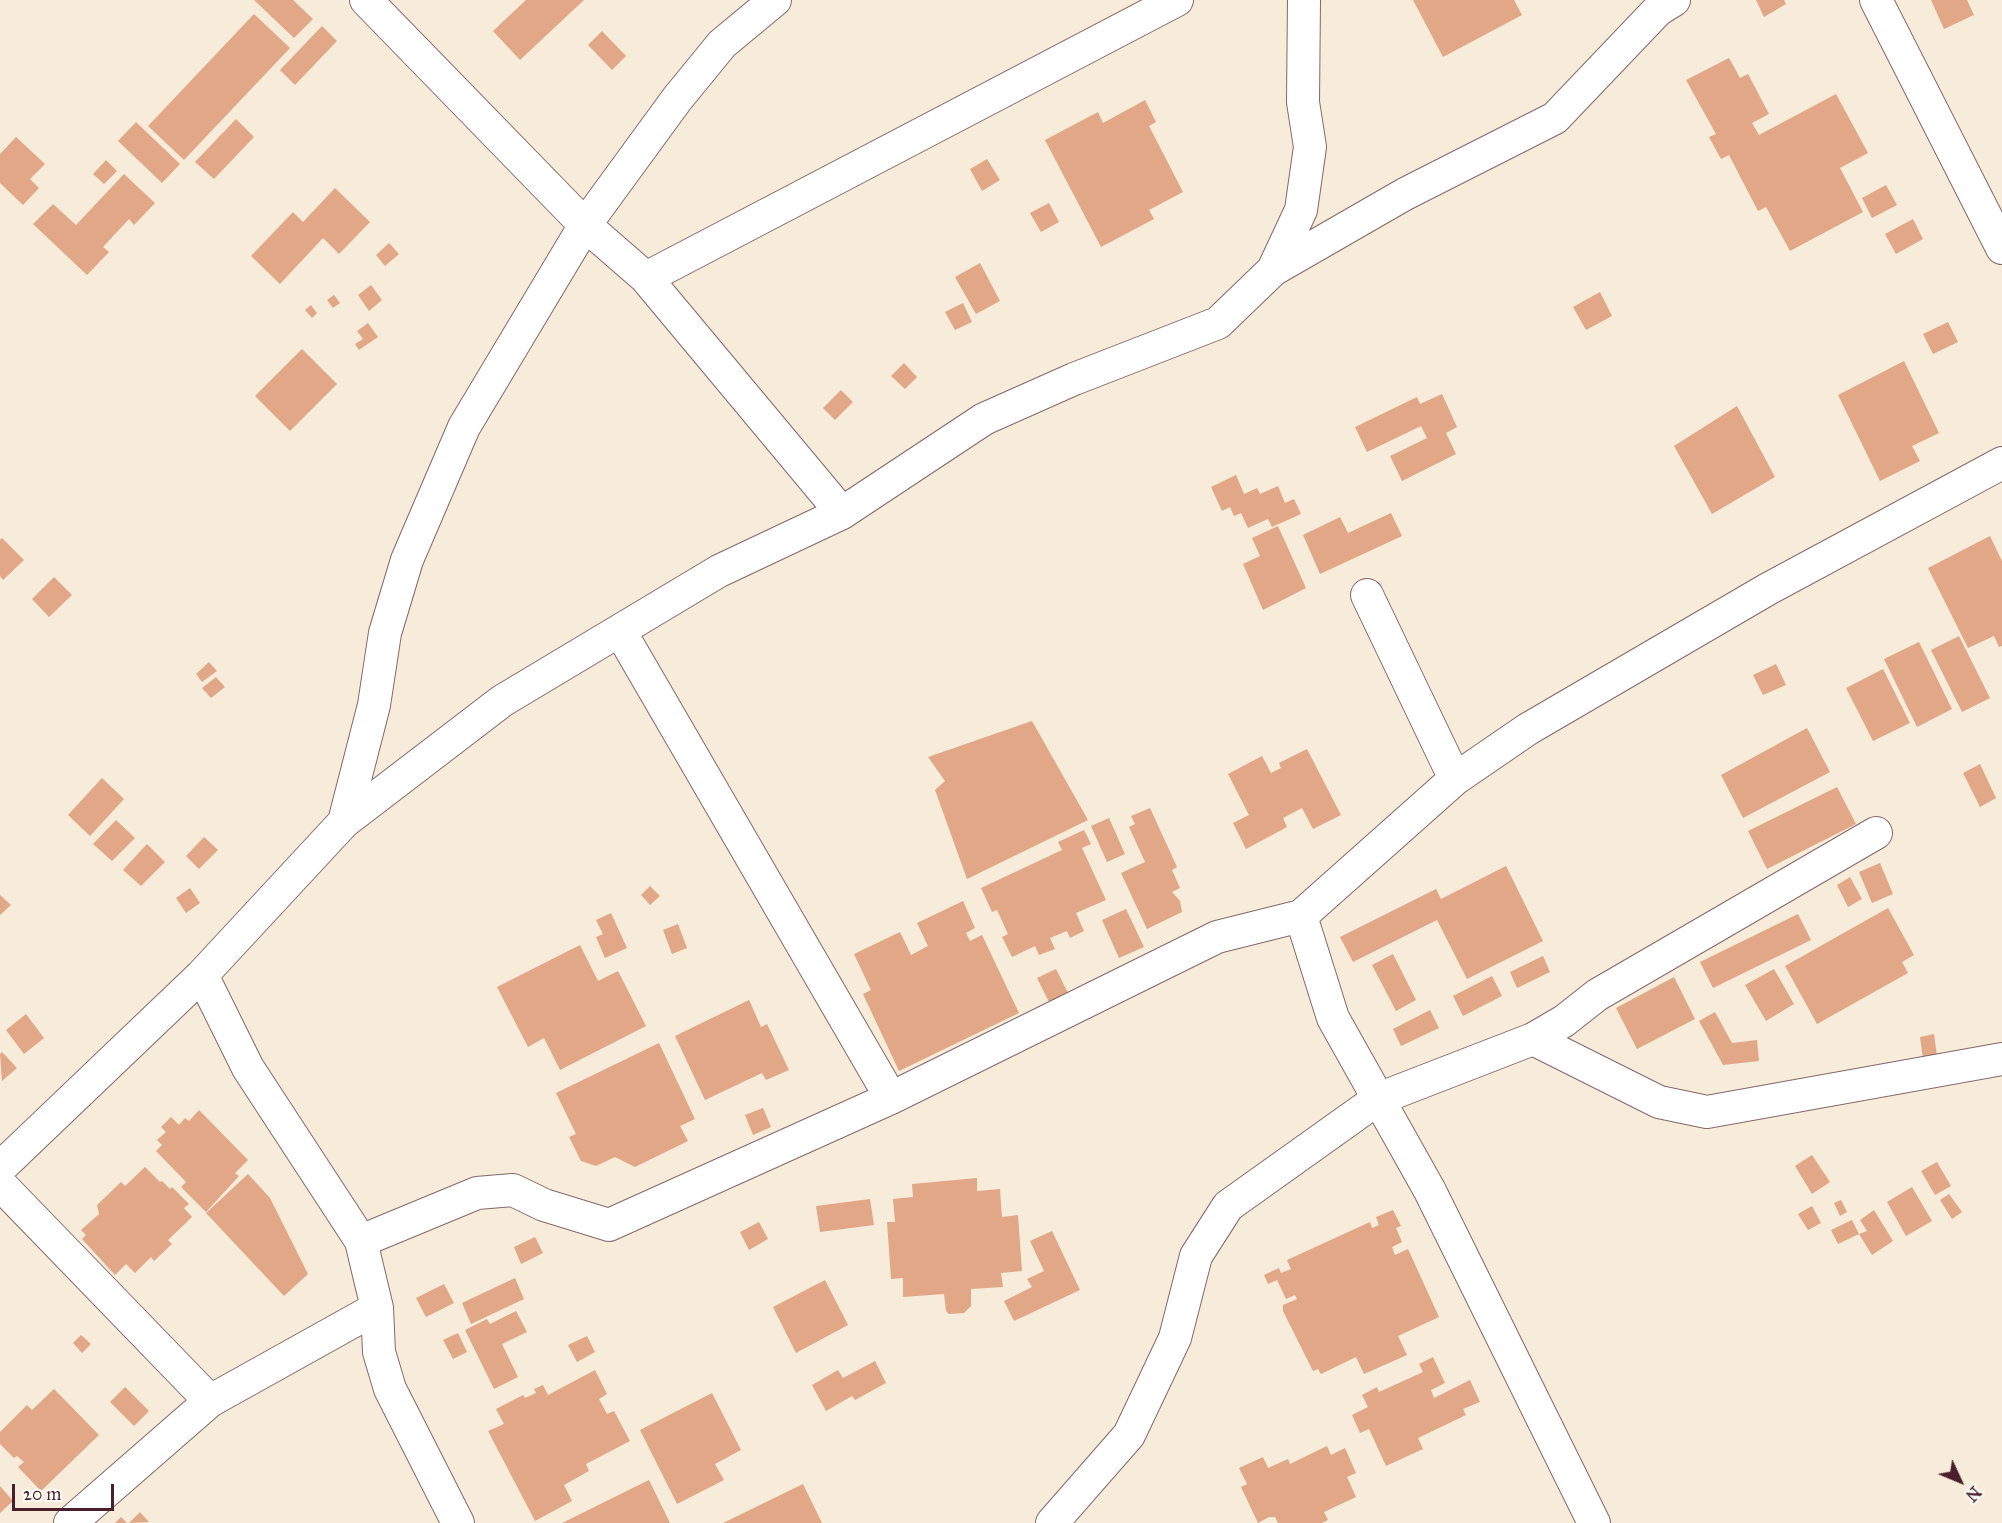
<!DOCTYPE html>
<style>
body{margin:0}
#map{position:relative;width:2002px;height:1523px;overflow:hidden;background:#f6ecd9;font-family:"IM FELL Great Primer",serif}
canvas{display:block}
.north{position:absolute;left:1930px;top:1451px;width:60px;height:60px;-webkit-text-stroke:4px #fdfcf7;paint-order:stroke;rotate:134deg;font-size:16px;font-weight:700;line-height:24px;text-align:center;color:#4a1f2b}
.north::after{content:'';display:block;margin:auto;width:21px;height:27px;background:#4a1f2b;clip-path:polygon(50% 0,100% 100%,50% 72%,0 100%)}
.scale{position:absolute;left:12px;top:1484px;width:102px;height:27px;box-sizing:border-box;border:3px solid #4a1f2b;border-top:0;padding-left:8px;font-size:18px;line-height:21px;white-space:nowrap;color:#4a1f2b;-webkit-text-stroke:4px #fdfcf7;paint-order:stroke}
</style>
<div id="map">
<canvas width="2002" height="1523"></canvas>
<div class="north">N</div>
<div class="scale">20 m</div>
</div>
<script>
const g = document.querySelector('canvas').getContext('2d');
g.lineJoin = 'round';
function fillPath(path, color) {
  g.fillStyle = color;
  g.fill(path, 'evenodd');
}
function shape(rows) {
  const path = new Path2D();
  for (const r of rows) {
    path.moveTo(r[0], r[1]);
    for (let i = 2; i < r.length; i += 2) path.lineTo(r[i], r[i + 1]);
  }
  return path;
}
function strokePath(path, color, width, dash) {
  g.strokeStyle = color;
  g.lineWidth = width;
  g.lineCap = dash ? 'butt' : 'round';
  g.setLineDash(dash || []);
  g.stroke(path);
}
fillPath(shape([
 [254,0,293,0,313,19,294,38],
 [526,0,584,0,520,60,493,31],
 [1413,0,1514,0,1522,15,1443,57],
 [1756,0,1784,0,1786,4,1764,17],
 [1931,0,1967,0,1974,15,1944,29],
 [254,14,290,48,184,160,148,126],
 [322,26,337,41,295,85,280,70],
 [602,31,626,56,612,70,588,45],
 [1729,58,1740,78,1748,74,1769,114,1752,123,1759,135,1836,94,1868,153,1840,168,1863,212,1790,251,1766,207,1758,211,1729,155,1721,159,1709,137,1716,134,1686,80],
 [1145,100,1156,122,1149,126,1183,192,1149,210,1154,219,1101,247,1045,140,1098,112,1103,123],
 [236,119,254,137,214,179,195,162],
 [136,122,180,164,162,183,118,141],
 [16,137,45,164,30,179,39,188,23,205,0,183,0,154],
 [987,159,1000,180,982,191,970,169],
 [106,160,117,171,104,184,93,174],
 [124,174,155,203,134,225,129,219,103,247,109,252,87,275,33,224,53,204,76,225],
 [1886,185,1897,205,1872,218,1862,198],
 [335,188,370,222,339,254,323,238,280,284,251,256,293,212,303,222],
 [1049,203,1059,222,1041,232,1030,213],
 [1913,219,1923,239,1896,254,1885,234],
 [389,243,399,254,385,266,376,255],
 [980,263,1000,301,976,314,955,277],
 [371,285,382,300,369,311,358,295],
 [1600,292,1612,316,1586,330,1573,307],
 [334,295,340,303,333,308,327,300],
 [963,303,972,322,955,330,945,312],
 [311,305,317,313,312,318,305,310],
 [1948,322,1958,342,1933,354,1923,334],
 [368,323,378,337,359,350,355,344,363,339,357,331],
 [302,349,337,384,290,431,255,396],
 [1904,361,1939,433,1912,446,1920,461,1880,481,1838,395],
 [904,363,917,377,905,389,891,376],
 [841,390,853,402,835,420,823,408],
 [1442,394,1457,427,1446,433,1456,454,1402,481,1390,456,1427,438,1421,426,1367,452,1355,427,1417,397,1420,404],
 [1737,406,1775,477,1712,514,1674,446],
 [1236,475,1244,494,1257,488,1260,494,1278,486,1285,503,1294,499,1301,514,1272,527,1268,519,1248,528,1241,513,1234,516,1230,507,1222,511,1211,487],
 [1391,513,1402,536,1320,574,1303,535,1340,517,1348,533],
 [1278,526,1306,588,1263,610,1243,564,1260,556,1252,538],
 [1990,536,2002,561,2002,646,1999,647,1994,636,1968,648,1928,568],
 [2,538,24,560,3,580,0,576,0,540],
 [54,577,72,595,49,617,32,599],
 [1959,636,1990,698,1962,712,1931,650],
 [1919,642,1952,709,1917,727,1884,659],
 [209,662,217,671,202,682,196,674],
 [1776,664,1786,685,1763,695,1753,675],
 [1883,669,1910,723,1873,741,1846,688],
 [216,677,225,687,211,698,202,688],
 [1032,721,1088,820,967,879,935,790,945,781,928,757],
 [1807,728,1830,772,1743,818,1721,775],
 [1307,749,1341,815,1313,829,1302,808,1283,818,1287,827,1246,849,1233,823,1249,815,1228,774,1262,756,1271,773,1281,768,1279,763],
 [1980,764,1996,798,1980,807,1963,773],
 [102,778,124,799,90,836,68,815],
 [1837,787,1856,824,1767,869,1748,831],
 [1150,808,1177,867,1172,870,1180,888,1172,892,1180,901,1182,912,1147,929,1121,873,1145,862,1129,827,1135,824,1131,816],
 [1109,818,1125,854,1107,862,1091,826],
 [116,820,135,838,112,861,93,844],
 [1084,830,1091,844,1082,848,1106,900,1076,913,1084,931,1070,938,1067,931,1050,938,1055,949,1039,955,1035,946,1012,957,1002,937,1008,934,997,910,992,912,981,888,1062,850,1058,842],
 [204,837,218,850,199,869,186,856],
 [147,844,165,862,141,886,123,870],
 [1880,863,1893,894,1872,903,1859,872],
 [1506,866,1543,941,1467,979,1437,920,1353,962,1340,937,1436,889,1441,899],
 [1850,877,1862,899,1848,907,1837,885],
 [650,886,660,896,650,905,641,895],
 [190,888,200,903,186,913,176,898],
 [0,895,11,905,0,915],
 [963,901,975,928,966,933,970,941,982,935,1019,1013,899,1071,863,994,871,990,854,954,900,932,911,955,928,946,917,923],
 [1888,908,1914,955,1902,962,1908,973,1817,1024,1785,966],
 [1126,909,1144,947,1119,958,1102,920],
 [611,913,627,948,605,958,596,937,603,934,596,920],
 [1798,914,1811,940,1713,988,1700,962],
 [678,924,687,948,672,954,663,930],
 [580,945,598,981,618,971,646,1026,560,1070,544,1038,528,1047,497,987],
 [1393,954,1416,1000,1396,1011,1372,965],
 [1543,956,1550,972,1517,988,1510,972],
 [1056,969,1071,999,1052,1008,1037,978],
 [1774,969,1794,1004,1766,1021,1745,985],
 [1492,976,1502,996,1463,1016,1453,996],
 [1674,977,1695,1019,1637,1049,1616,1008],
 [749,1000,761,1027,767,1024,789,1070,766,1080,762,1073,705,1100,675,1036],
 [1430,1010,1439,1028,1401,1046,1393,1029],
 [1715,1012,1732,1043,1757,1040,1759,1061,1723,1065,1699,1021],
 [26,1014,44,1038,24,1054,6,1030],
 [1934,1034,1937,1056,1923,1059,1920,1037],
 [659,1043,695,1119,680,1126,688,1141,635,1167,615,1157,596,1166,581,1161,569,1137,576,1134,556,1093],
 [2,1052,17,1068,2,1081,0,1054],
 [763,1108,771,1127,753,1135,745,1115],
 [199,1110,248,1160,235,1173,239,1176,206,1212,181,1187,186,1182,156,1151,162,1145,157,1140,166,1132,161,1127,171,1117,179,1125,185,1118,189,1121],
 [1812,1155,1830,1182,1812,1194,1795,1166],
 [1937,1162,1951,1186,1935,1195,1921,1171],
 [145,1167,160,1182,162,1181,170,1189,172,1187,189,1204,184,1208,192,1217,168,1240,172,1244,154,1261,151,1257,135,1273,126,1264,115,1275,82,1239,86,1235,81,1230,99,1214,97,1205,121,1182,125,1186],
 [248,1174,270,1198,308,1274,284,1296,206,1213],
 [977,1178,977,1191,1000,1189,1002,1217,1018,1215,1022,1271,1001,1273,1003,1287,971,1289,971,1306,964,1313,949,1314,946,1311,944,1294,903,1297,903,1278,891,1279,887,1222,895,1222,893,1199,913,1197,912,1184],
 [1912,1187,1932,1221,1906,1236,1887,1202],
 [1949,1194,1962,1212,1952,1219,1940,1200],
 [870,1199,874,1225,820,1232,816,1206],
 [1841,1200,1847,1212,1840,1216,1834,1203],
 [1812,1206,1821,1223,1808,1230,1798,1214],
 [1393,1210,1401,1226,1396,1228,1402,1242,1392,1247,1395,1255,1408,1249,1439,1317,1398,1336,1407,1355,1364,1374,1356,1357,1321,1374,1318,1369,1313,1371,1283,1311,1283,1305,1297,1299,1295,1295,1286,1299,1277,1280,1268,1284,1264,1275,1279,1268,1281,1273,1291,1269,1287,1260,1370,1222,1372,1228,1379,1225,1376,1217],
 [1874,1210,1893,1241,1872,1255,1859,1234,1867,1231,1860,1220],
 [1852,1220,1859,1234,1838,1244,1831,1230],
 [759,1222,768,1239,749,1250,740,1232],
 [1052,1231,1080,1290,1014,1321,1004,1301,1032,1287,1027,1279,1044,1271,1030,1241],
 [535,1237,543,1253,521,1264,514,1247],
 [515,1278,524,1299,471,1324,462,1303],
 [825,1280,848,1325,796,1353,773,1307],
 [444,1284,454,1303,426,1317,416,1298],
 [516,1311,527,1332,502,1344,518,1377,494,1389,465,1330,487,1319,490,1324],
 [458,1333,467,1352,453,1359,443,1340],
 [81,1335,91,1344,82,1353,73,1343],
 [587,1336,595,1352,577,1362,568,1345],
 [1433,1357,1445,1383,1431,1390,1434,1398,1470,1380,1480,1402,1463,1409,1466,1415,1418,1438,1423,1449,1386,1466,1369,1429,1360,1433,1352,1415,1368,1407,1362,1395,1377,1387,1379,1392,1423,1372,1419,1364],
 [875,1361,886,1383,855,1400,852,1396,826,1411,812,1385,838,1370,843,1378],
 [595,1370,607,1394,599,1399,607,1414,614,1411,630,1441,586,1464,589,1471,564,1485,572,1501,535,1521,488,1431,504,1424,496,1409,523,1395,525,1398,536,1393,534,1389,543,1385,548,1395],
 [125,1387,149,1411,134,1426,110,1402],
 [54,1389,99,1435,41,1491,18,1467,24,1462,17,1456,14,1458,0,1444,0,1432,27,1405,32,1410],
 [712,1393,741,1450,715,1464,724,1480,677,1504,640,1430],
 [1327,1446,1331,1455,1345,1448,1356,1473,1347,1477,1356,1497,1324,1512,1328,1520,1322,1523,1278,1523,1275,1517,1269,1517,1258,1523,1241,1487,1247,1484,1239,1468,1263,1457,1268,1468,1288,1459,1290,1464],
 [649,1480,670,1523,562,1523],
 [803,1484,822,1523,723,1523],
 [0,1486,13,1501,0,1513],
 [140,1512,149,1522,129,1523],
 [121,1517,127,1523,115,1523]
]), '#e1a786');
const street = shape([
 [366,0,585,225,646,278,842,513],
 [1876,0,2002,248],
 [1273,270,1405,194,1555,118,1658,10,1674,0],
 [646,278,1177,0],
 [1367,595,1455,779],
 [620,631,891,1098],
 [344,822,374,705,385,633,407,560,464,427,585,225,677,99,722,44,775,0],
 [1301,916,1333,1018,1430,1191,1594,1523],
 [202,975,248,1068,361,1241,377,1308,379,1352,390,1389,458,1523],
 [1533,1039,1659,1102,1707,1112,2002,1059],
 [0,1168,202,975,344,822,502,701,719,571,842,513,984,419,1074,379,1218,323,1273,270,1301,210,1310,147,1303,102,1304,0],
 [0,1184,210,1401],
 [361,1241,477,1193,513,1190,544,1205,609,1225,891,1098,1217,937,1301,916,1455,779,1528,729,1768,589,2002,463],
 [70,1523,210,1401,377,1308],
 [1052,1523,1129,1435,1175,1338,1196,1256,1228,1206,1378,1099,1533,1039,1564,1021,1597,995,1876,833]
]);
strokePath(street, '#866768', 34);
strokePath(street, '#fff', 32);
</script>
